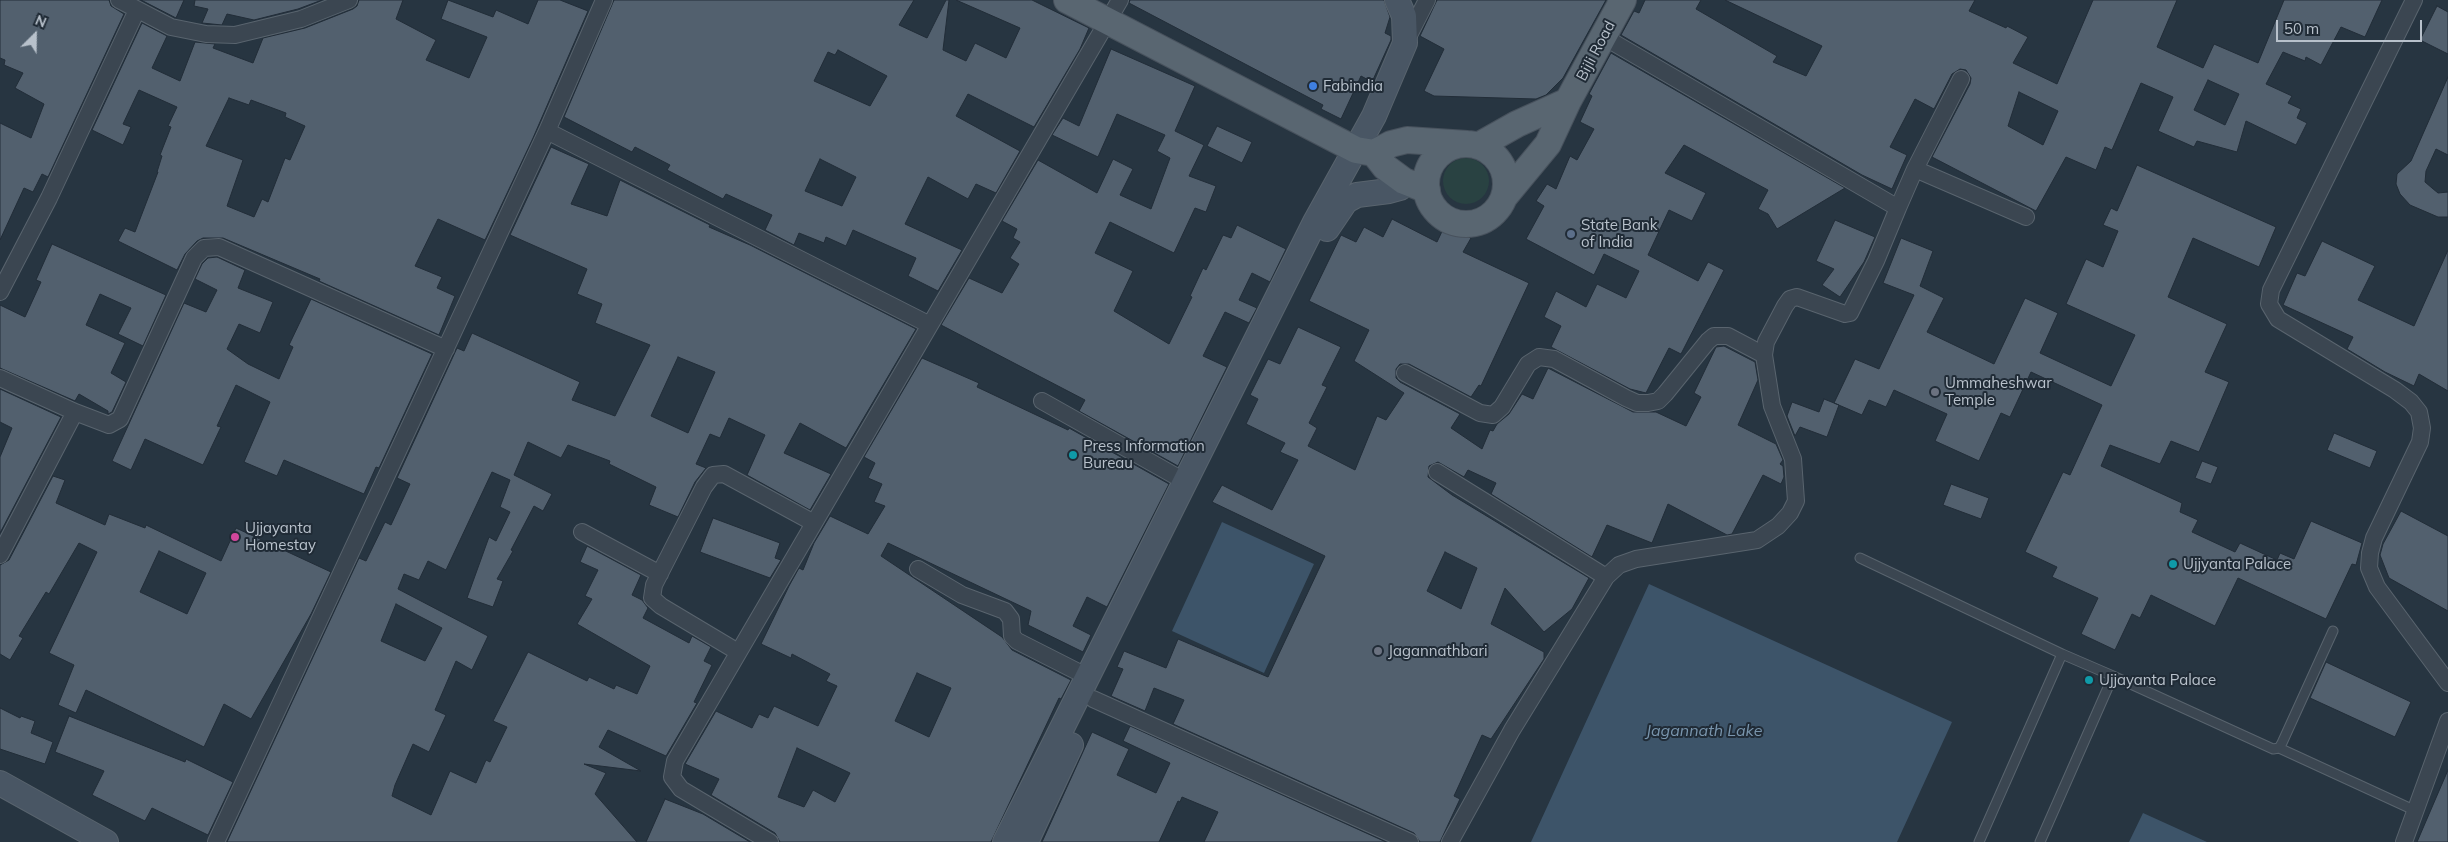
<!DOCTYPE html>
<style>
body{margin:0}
#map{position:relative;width:2448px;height:842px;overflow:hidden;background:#273541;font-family:Mulish,sans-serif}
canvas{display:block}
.north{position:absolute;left:10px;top:10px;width:50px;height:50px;-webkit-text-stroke:4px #202b36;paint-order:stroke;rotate:23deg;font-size:14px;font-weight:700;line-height:20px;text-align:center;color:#b8c1cb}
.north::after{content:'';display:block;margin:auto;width:18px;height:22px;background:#b8c1cb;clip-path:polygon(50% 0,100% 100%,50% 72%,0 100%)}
.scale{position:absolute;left:2276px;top:20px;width:146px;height:22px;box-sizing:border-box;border:2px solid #b8c1cb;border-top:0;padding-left:6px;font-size:15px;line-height:18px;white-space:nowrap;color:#b8c1cb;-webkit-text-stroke:4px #202b36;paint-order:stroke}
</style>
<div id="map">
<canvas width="2448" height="842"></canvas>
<div class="north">N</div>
<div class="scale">50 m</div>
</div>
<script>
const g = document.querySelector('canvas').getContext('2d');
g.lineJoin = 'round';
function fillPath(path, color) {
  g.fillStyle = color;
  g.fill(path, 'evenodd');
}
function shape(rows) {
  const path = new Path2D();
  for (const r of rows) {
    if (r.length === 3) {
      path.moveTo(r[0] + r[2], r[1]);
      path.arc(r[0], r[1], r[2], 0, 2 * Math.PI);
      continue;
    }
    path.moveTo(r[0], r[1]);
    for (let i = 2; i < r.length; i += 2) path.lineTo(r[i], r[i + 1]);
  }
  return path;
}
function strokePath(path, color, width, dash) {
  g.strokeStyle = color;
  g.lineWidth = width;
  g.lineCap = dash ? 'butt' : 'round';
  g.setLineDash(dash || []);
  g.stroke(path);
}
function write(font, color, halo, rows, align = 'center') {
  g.font = font + ' Mulish,sans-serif';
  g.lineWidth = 4;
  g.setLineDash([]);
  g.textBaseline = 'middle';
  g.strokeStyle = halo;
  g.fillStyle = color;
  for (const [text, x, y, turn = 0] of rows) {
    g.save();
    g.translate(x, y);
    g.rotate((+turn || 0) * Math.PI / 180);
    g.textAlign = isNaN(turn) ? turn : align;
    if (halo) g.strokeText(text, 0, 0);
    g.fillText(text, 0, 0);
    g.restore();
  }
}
fillPath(shape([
 [1466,181,23]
]), '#294242');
fillPath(shape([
 [1222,522,1314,564,1264,673,1172,631],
 [1649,584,1952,722,1897,842,1531,842],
 [2143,813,2207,842,2129,842]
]), '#3d5469');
const building = shape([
 [0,0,109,0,111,6,124,14,48,177,42,174,33,192,24,188,0,240,0,123,31,138,44,104,15,88,23,73,4,65,5,60,0,58,0,0],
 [141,0,184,0,176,18,141,0],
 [195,0,322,0,298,9,254,20,227,14,222,25,202,23,208,9,194,6,195,0],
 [359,0,403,0,396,19,436,40,426,60,469,78,487,37,441,19,448,0,493,17,496,10,528,24,538,0,560,0,588,11,533,138,485,240,438,219,415,266,442,277,437,288,455,296,439,335,319,281,320,279,223,238,203,238,197,241,185,254,177,270,118,241,125,228,135,232,158,172,157,172,162,156,160,155,171,127,168,126,177,107,139,90,123,124,131,127,123,145,92,130,142,23,167,36,152,68,180,81,195,42,215,44,213,48,253,63,263,38,305,28,353,9,357,6,359,0],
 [229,98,249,105,251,100,286,113,285,117,305,126,290,160,285,158,268,202,262,199,254,217,227,206,243,160,206,146,229,98],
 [614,0,914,0,899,25,927,38,946,0,949,0,943,50,966,61,975,43,1006,58,1020,28,956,0,1032,0,1089,28,1080,49,1034,127,968,94,956,116,1020,151,996,193,976,184,968,199,928,177,905,224,962,250,938,291,908,276,916,258,853,230,846,246,826,237,824,243,799,233,794,245,765,230,772,215,726,194,723,199,667,170,670,165,635,147,632,152,564,117,614,0],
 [838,50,887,76,870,106,814,81,828,52,835,55,838,50],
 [820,159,856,177,842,206,805,191,820,159],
 [1130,0,1384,0,1390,17,1385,33,1391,36,1391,40,1372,82,1361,76,1341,119,1321,109,1323,105,1129,3,1130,0],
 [1437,0,1606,0,1563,78,1546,95,1536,99,1434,96,1424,91,1444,49,1420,36,1437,0],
 [1645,0,1701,0,1696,9,1777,56,1773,62,1806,76,1822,46,1725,0,1975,0,1969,11,2006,28,2007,26,2028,37,2013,63,2057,84,2093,0,2177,0,2157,47,2203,68,2214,44,2258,63,2284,0,2382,0,2365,37,2341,27,2321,65,2306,57,2305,61,2283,52,2266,84,2292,96,2288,103,2301,109,2297,118,2307,123,2296,145,2246,121,2237,152,2197,141,2194,147,2158,131,2173,97,2141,83,2112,150,2105,147,2096,170,2066,157,2036,211,1932,157,1970,84,1971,78,1966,70,1960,69,1952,74,1934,109,1915,99,1890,147,1907,155,1892,189,1862,175,1621,35,1634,11,1639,13,1645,0],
 [2208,80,2239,94,2225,125,2194,110,2208,80],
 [2019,92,2058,111,2043,145,2008,126,2019,92],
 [2437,6,2448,12,2448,54,2420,40,2437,6],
 [1111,49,1195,86,1175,131,1204,145,1189,176,1216,186,1206,212,1195,208,1174,253,1110,222,1095,253,1133,271,1114,311,1169,344,1192,297,1190,296,1203,268,1206,270,1223,235,1231,238,1237,225,1286,249,1270,282,1252,273,1239,300,1257,308,1249,323,1225,312,1203,356,1227,367,1178,466,1079,411,1085,400,941,325,969,278,1002,293,1019,264,1010,258,1020,242,1013,238,1017,229,1002,221,1038,160,1097,193,1113,159,1133,169,1120,195,1151,209,1170,158,1157,151,1165,135,1117,114,1098,157,1052,135,1063,118,1079,126,1111,49],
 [1611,53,1845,188,1777,229,1768,214,1758,209,1768,190,1684,145,1665,173,1706,193,1692,221,1669,210,1648,255,1698,281,1708,262,1724,270,1681,354,1669,348,1646,393,1630,389,1551,347,1561,326,1544,317,1556,291,1586,307,1597,284,1626,298,1639,271,1604,254,1594,275,1526,239,1544,206,1536,201,1547,184,1556,189,1570,156,1577,160,1594,129,1580,122,1592,96,1589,94,1611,53],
 [2448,77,2448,155,2436,149,2426,171,2425,182,2432,188,2438,193,2448,192,2448,217,2438,217,2410,205,2400,194,2396,184,2397,174,2411,161,2448,77],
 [1217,126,1252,142,1242,163,1207,146,1217,126],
 [551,147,589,164,571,204,607,216,620,180,710,225,709,227,750,245,916,329,846,448,800,423,784,453,831,474,810,510,747,475,765,435,729,418,720,438,710,434,696,464,706,468,695,482,678,517,649,505,656,487,609,464,610,461,568,445,561,458,528,442,514,475,552,494,543,511,534,506,511,550,513,551,497,579,503,581,493,607,467,598,489,537,496,541,510,512,500,507,510,480,492,472,446,570,428,561,419,580,404,574,398,589,488,636,472,670,456,661,435,710,446,715,429,752,413,744,395,785,392,796,431,815,450,771,476,783,486,760,490,762,507,727,493,721,528,652,587,681,589,677,614,689,616,685,637,694,650,666,577,624,592,599,585,596,598,570,580,562,587,546,641,575,632,595,642,600,648,608,643,618,689,643,692,636,711,647,704,661,712,665,694,702,697,703,666,756,608,730,599,747,641,771,584,764,606,773,595,794,637,842,227,842,359,558,366,561,385,522,391,525,410,484,397,478,457,348,464,351,472,333,580,382,572,400,615,416,650,345,595,323,602,304,577,294,587,269,510,235,551,147],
 [678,357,715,372,688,433,651,416,678,357],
 [396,604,442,628,425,661,381,641,396,604],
 [2137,165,2276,227,2259,267,2193,238,2168,297,2227,324,2205,372,2229,382,2199,452,2171,441,2160,464,2110,445,2101,466,2182,503,2180,512,2198,520,2192,532,2235,552,2240,543,2277,560,2280,553,2294,559,2311,521,2362,543,2356,565,2352,564,2326,619,2238,578,2215,626,2151,595,2140,618,2132,614,2115,650,2081,634,2098,598,2052,577,2057,567,2025,552,2063,472,2070,475,2102,405,2031,372,2010,417,2001,413,1979,461,1935,441,1947,414,1894,390,1886,407,1869,400,1862,415,1834,403,1855,359,1879,369,1914,295,1883,283,1901,238,1933,251,1920,286,1944,298,1927,332,1994,364,2025,298,2058,313,2040,353,2111,386,2135,335,2066,304,2086,259,2103,267,2118,231,2103,225,2111,208,2117,211,2137,165],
 [1392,219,1437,242,1445,225,1471,238,1463,252,1529,283,1481,386,1479,385,1471,397,1409,364,1400,364,1396,369,1396,378,1400,382,1460,414,1451,428,1482,449,1490,430,1493,431,1497,424,1509,414,1522,394,1533,399,1548,368,1633,412,1656,412,1686,426,1701,397,1694,393,1716,347,1724,346,1755,362,1758,380,1738,425,1776,444,1783,460,1780,464,1783,466,1784,477,1781,484,1763,475,1732,534,1727,535,1668,504,1652,543,1607,525,1592,557,1491,494,1496,483,1468,470,1464,477,1438,462,1429,466,1428,477,1452,495,1589,578,1572,609,1544,632,1505,588,1491,624,1544,652,1544,659,1491,739,1482,735,1454,796,1460,799,1440,842,1420,842,1414,833,1173,724,1184,700,1154,688,1145,711,1111,696,1123,669,1117,667,1124,651,1166,668,1178,639,1268,677,1325,556,1212,502,1222,485,1272,510,1298,460,1280,452,1285,443,1246,424,1258,399,1250,395,1268,359,1280,364,1298,327,1341,347,1322,385,1327,387,1309,423,1317,428,1308,446,1355,470,1377,416,1386,420,1404,393,1354,361,1369,330,1309,301,1341,235,1356,242,1364,227,1383,237,1392,219],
 [1445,552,1477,568,1461,609,1427,591,1445,552],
 [1835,220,1875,237,1864,262,1840,297,1822,285,1834,269,1816,261,1835,220],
 [2322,241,2375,266,2358,300,2414,326,2448,250,2448,391,2419,374,2414,386,2385,372,2347,349,2353,337,2283,305,2297,273,2305,276,2322,241],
 [52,244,166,295,143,346,118,334,131,308,100,294,86,325,125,343,111,373,126,382,112,412,108,414,108,411,79,394,75,401,0,368,0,305,25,317,41,282,36,280,52,244],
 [217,257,245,270,238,288,273,302,260,333,239,324,227,349,248,364,279,379,293,347,289,345,311,299,432,354,379,468,376,467,364,494,284,460,277,476,244,462,270,402,236,385,217,426,221,427,203,465,145,439,131,470,112,461,184,303,206,312,217,290,195,279,202,264,208,258,217,257],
 [922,358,979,383,977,387,1068,430,1069,428,1169,484,1107,607,1087,597,1073,626,1091,635,1083,652,1028,625,1031,611,888,543,881,556,1002,637,1012,650,1071,680,1061,699,1059,698,991,842,780,842,775,833,711,795,719,779,685,764,716,711,752,728,759,714,768,718,774,706,818,726,837,686,826,681,830,674,792,654,791,658,761,644,789,586,799,568,803,570,814,543,830,516,868,534,885,506,874,502,882,484,868,478,875,463,864,457,922,358],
 [917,673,951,688,929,737,895,721,917,673],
 [797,748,850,773,835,802,813,790,804,807,778,797,797,748],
 [0,389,61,417,0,533,0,457,12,428,0,422,0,389],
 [1824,399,1839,405,1827,437,1800,427,1795,436,1787,416,1792,402,1819,412,1824,399],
 [2334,433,2377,451,2370,468,2327,450,2334,433],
 [2202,461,2218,467,2211,484,2195,478,2202,461],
 [53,476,65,480,56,503,105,525,109,514,145,528,146,525,221,561,236,528,331,572,311,614,251,719,224,704,204,747,86,690,76,713,58,705,74,665,49,653,97,552,79,543,49,594,46,592,19,636,23,638,10,660,0,654,0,565,9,560,53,476],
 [159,551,206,573,187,614,140,592,159,551],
 [1951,484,1989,498,1981,519,1943,505,1951,484],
 [2401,511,2448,536,2448,611,2389,578,2380,555,2383,544,2401,511],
 [713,518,780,543,775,558,781,560,770,578,700,552,713,518],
 [2326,662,2411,702,2395,737,2310,698,2326,662],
 [0,708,20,718,21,716,35,721,31,733,53,742,45,764,0,749,0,708],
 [69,716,185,762,186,759,233,782,208,835,152,808,145,821,92,795,104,771,55,752,69,716],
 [1130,726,1386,842,1204,842,1218,812,1182,797,1180,802,1178,801,1159,842,1042,842,1092,732,1129,749,1117,775,1156,793,1170,763,1123,741,1130,726],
 [2448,770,2448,842,2417,842,2448,770],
 [665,799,703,814,750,842,646,842,665,799]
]);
fillPath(building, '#52606e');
strokePath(building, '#222d38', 1);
const lane = shape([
 [1860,558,2062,654],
 [2113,676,2273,749,2279,748,2282,743,2333,631],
 [2279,748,2416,811],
 [1979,842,2062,654,2113,676,2040,842]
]);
const street = shape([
 [119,0,171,27,206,34,235,35,301,19,349,0],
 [2414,0,2271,290,2269,304,2278,319,2395,390,2411,402,2419,412,2422,428,2420,442,2374,538,2370,553,2369,568,2377,587,2448,683],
 [1406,41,1427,0],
 [547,131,930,325],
 [1915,169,1961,79],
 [1898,208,1915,169,2026,217],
 [0,292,49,198,137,10],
 [1405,373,1480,413,1493,415,1502,407,1528,364,1539,357,1554,359,1626,398,1637,403,1648,403,1658,401,1665,394,1708,341,1714,336,1728,336,1764,355],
 [0,378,75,412],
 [1042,401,1186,482],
 [1437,472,1606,577],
 [582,532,660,574],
 [0,555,75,412,109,425,120,419,194,258,204,248,219,247,446,349],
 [918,569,962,595,1005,611,1011,619,1012,636,1017,641,1088,677],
 [738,652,661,606,652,598,654,585,704,487,713,475,724,474,814,523],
 [1093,699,1410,842],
 [216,842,547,131,604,0],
 [770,842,681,789,672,777,675,761,1120,0],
 [1450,842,1512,730,1606,577,1619,565,1636,559,1757,540,1778,526,1790,513,1796,501,1793,459,1772,406,1764,355,1766,342,1785,306,1790,299,1797,297,1845,314,1850,313,1876,261,1898,208,1604,37],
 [2404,842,2448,721]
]);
const secondary = shape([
 [1327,229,1346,201,1357,195,1389,191,1400,188,1408,183],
 [0,783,106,842],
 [1005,842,1315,222,1374,116,1405,43,1404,16,1397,0],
 [1026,842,1071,745]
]);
const primary = shape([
 [1067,0,1356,150,1374,153,1391,144,1407,140,1467,144],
 [1466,184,40],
 [1478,146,1517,124,1568,101],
 [1374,153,1385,167,1404,181,1427,190],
 [1505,196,1548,144,1568,101,1623,0]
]);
strokePath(lane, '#59646e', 11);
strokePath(street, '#59646e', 18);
strokePath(secondary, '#59646e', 26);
strokePath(primary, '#48525d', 28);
strokePath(lane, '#3b4651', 9);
strokePath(street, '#3b4651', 16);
strokePath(secondary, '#495664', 24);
strokePath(primary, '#596671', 26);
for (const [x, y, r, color] of [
 [1313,86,5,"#3f7fe0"],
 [1571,234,5,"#5c6f8a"],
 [1935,392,5,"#6b7280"],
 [1073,455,5,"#0f9aa8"],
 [235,537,5,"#d1479c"],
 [2173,564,5,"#0f9aa8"],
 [1378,651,5,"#6b7280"],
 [2089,680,5,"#0f9aa8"]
]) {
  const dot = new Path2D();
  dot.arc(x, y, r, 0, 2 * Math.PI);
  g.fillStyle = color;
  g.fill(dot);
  strokePath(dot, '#202b36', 2);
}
write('15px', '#b8c1cb', '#202b36', [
 ["Bijli Road",1596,51,-62]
]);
write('15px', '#b8c1cb', '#202b36', [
 ["Fabindia",1323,86],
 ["State Bank",1581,225],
 ["of India",1581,242],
 ["Ummaheshwar",1945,383],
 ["Temple",1945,400],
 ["Press Information",1083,446],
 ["Bureau",1083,463],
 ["Ujjayanta",245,528],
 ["Homestay",245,545],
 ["Ujjyanta Palace",2183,564],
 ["Jagannathbari",1388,651],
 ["Ujjayanta Palace",2099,680]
], 'left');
write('italic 16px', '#7995ad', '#202b36', [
 ["Jagannath Lake",1704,731]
]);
</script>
